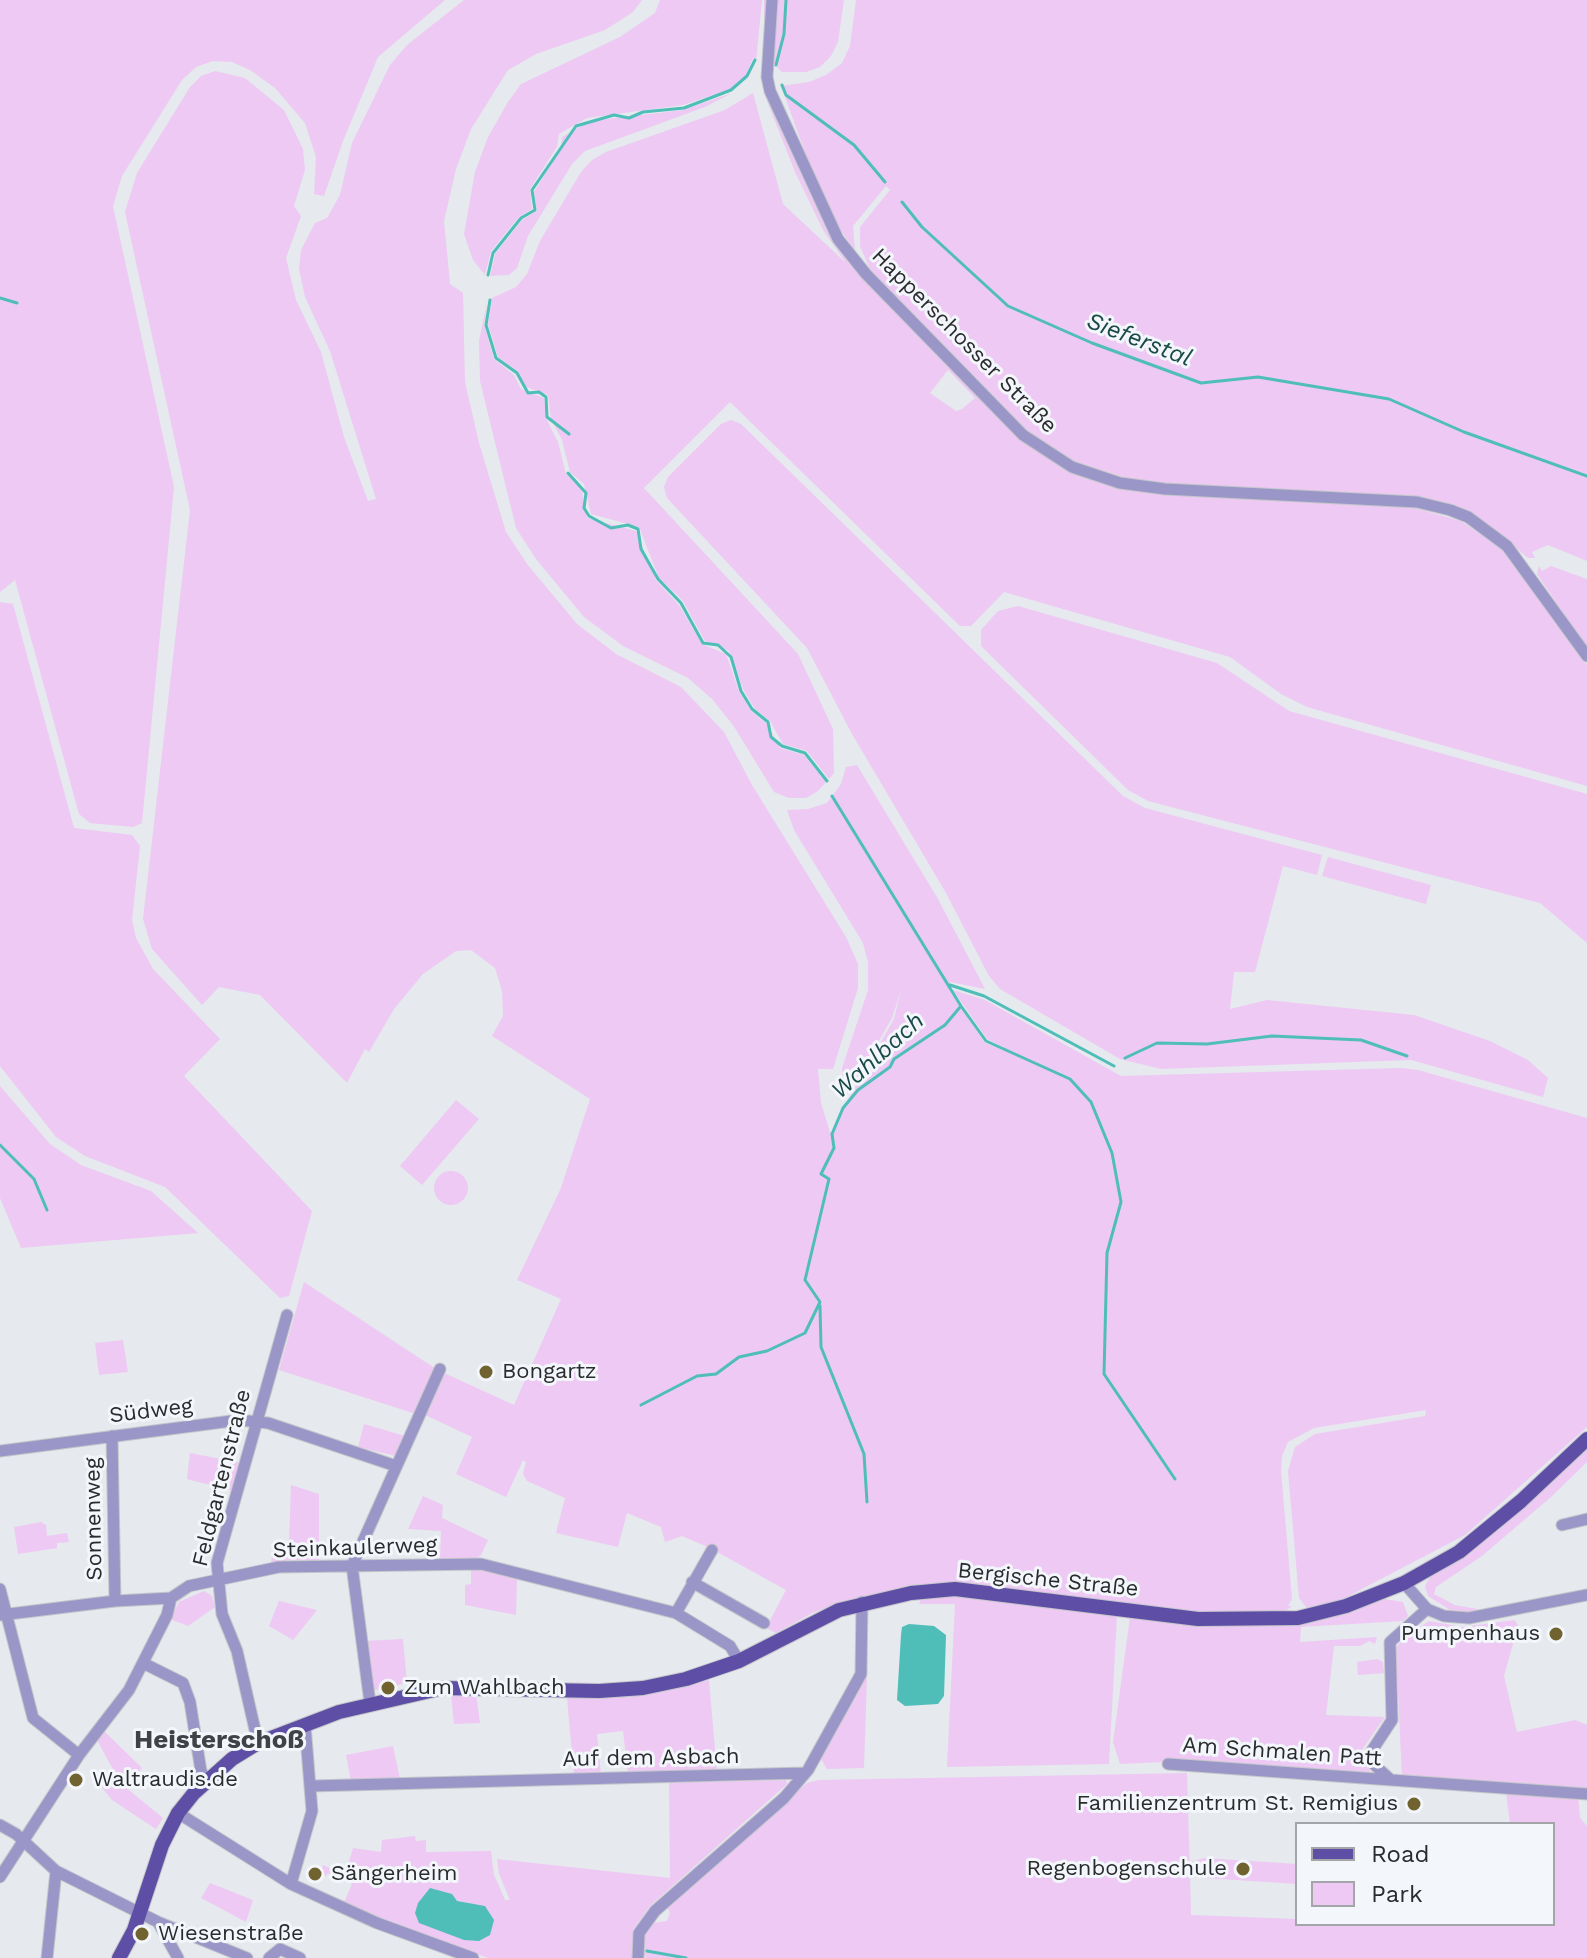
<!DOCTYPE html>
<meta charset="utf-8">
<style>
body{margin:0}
#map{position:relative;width:1587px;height:1958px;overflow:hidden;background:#e6e9ed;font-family:"Work Sans",sans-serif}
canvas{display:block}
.legend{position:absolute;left:1295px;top:1822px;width:260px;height:104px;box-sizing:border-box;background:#f3f6fa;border:2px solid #a3a5a8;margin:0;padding:10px 14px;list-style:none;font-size:24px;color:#2a2b2d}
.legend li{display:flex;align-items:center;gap:16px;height:40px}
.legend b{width:40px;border:2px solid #a3a5a8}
</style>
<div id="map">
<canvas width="1587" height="1958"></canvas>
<ul class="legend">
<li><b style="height:10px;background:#5e4ea6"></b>Road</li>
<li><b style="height:22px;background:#edc9f4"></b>Park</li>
</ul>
</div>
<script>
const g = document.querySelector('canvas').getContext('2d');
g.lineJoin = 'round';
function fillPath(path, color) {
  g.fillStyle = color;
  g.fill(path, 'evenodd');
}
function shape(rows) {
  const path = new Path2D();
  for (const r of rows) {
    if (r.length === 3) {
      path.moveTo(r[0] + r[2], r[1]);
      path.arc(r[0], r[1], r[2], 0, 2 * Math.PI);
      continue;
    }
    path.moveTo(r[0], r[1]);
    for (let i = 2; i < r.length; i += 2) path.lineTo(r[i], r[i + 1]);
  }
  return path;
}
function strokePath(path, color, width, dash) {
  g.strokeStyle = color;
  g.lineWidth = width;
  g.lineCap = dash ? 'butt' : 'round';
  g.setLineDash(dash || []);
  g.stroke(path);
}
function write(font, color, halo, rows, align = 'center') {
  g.font = font + ' "Work Sans",sans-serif';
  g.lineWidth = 6;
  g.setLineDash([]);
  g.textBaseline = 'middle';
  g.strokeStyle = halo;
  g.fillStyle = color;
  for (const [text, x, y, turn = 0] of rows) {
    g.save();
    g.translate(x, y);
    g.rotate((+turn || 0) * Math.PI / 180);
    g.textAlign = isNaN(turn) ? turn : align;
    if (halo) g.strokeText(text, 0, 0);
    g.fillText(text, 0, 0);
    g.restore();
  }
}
fillPath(shape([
 [0,0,445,0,378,57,343,141,324,196,314,194,316,157,305,123,275,88,250,70,232,62,213,61,196,67,182,80,122,176,113,206,174,487,142,823,133,827,90,823,79,814,15,580,0,592],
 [464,0,642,0,633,12,605,30,536,54,508,70,471,129,456,169,444,221,450,284,463,293,465,382,479,443,506,532,527,564,577,624,616,654,681,687,724,732,752,785,846,937,858,964,858,988,833,1069,818,1069,821,1103,830,1132,833,1133,846,1103,894,1019,901,990,892,1018,844,1101,842,1068,868,990,868,962,863,943,794,830,787,810,808,809,827,803,841,784,846,767,857,765,938,899,985,989,950,982,949,990,985,1043,1003,1050,1003,1047,987,1039,953,990,985,1000,1121,1076,1400,1068,1418,1070,1587,1118,1587,1427,1465,1535,1339,1601,1307,1608,1299,1598,1288,1471,1295,1447,1315,1434,1425,1416,1426,1410,1314,1428,1288,1442,1282,1456,1281,1471,1292,1599,1288,1606,1292,1606,1283,1613,1222,1615,925,1585,849,1600,812,1613,776,1633,766,1628,786,1590,710,1548,682,1536,665,1542,661,1527,627,1513,618,1547,556,1533,565,1498,527,1481,523,1474,526,1462,523,1460,506,1497,456,1474,472,1437,423,1414,442,1372,514,1405,561,1299,517,1280,561,1188,590,1099,492,1036,503,1016,502,991,495,968,471,950,456,951,423,974,394,1009,369,1052,365,1049,347,1083,260,995,219,987,202,1005,152,949,143,919,190,510,125,212,137,173,190,87,201,76,215,71,245,78,284,110,303,149,305,170,294,206,301,216,286,258,296,300,321,352,344,437,368,501,376,499,330,351,305,297,299,269,301,250,315,223,327,218,340,195,352,143,390,65,407,45],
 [660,0,762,0,756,61,753,58,746,75,730,89,683,105,587,118,559,134,557,147,530,189,532,209,519,217,491,251,485,275,473,260,464,234,475,172,488,137,508,102,521,84,620,37,655,13],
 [764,0,844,0,838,42,831,56,820,67,806,72,782,72,773,63,774,54,764,41],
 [856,0,1587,0,1587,561,1548,545,1532,552,1535,558,1528,558,1486,523,1466,512,1133,480,1070,460,1027,430,870,269,860,246,860,227,890,190,886,186,853,226,855,251,836,223,810,166,781,86,809,82,826,75,842,63,850,46],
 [763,91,827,231,848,260,988,407,1025,442,1057,464,1110,485,1156,494,1411,507,1461,521,1505,551,1587,665,1587,786,1307,707,1281,694,1230,657,1004,592,971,626,960,626,730,402,644,488,798,654,833,729,834,773,829,779,807,751,783,744,770,721,755,709,743,689,729,651,705,641,683,601,659,578,639,527,591,514,584,484,570,472,562,440,551,419,548,395,524,386,518,372,498,357,488,324,492,298,516,287,527,274,540,241,581,172,592,160,606,152,725,110,753,93,783,204,846,263,823,230,795,172],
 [948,370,975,398,962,409,956,411,930,393],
 [732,93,705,107,585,151,572,164,528,236,517,268,509,275,490,276,495,254,522,220,537,211,534,192,561,148,562,137,590,121,683,110],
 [487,302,484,325,494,359,514,375,521,389,544,398,547,420,558,442,566,474,581,486,587,518,636,531,656,580,679,605,702,644,726,654,739,691,751,711,767,724,780,748,804,755,826,782,818,791,806,798,789,798,774,792,733,725,712,699,688,678,623,646,584,617,536,559,516,528,480,381,479,341],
 [731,420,741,424,1123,796,1145,808,1322,855,1317,875,1283,866,1255,972,1234,972,1230,1009,1267,1000,1414,1015,1490,1041,1528,1060,1548,1078,1543,1097,1411,1060,1161,1069,1120,1059,1000,989,989,976,946,893,852,734,807,648,667,498,664,487,668,477,721,424],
 [1539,566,1542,571,1551,566,1587,579,1587,648,1537,574],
 [0,602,13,604,74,828,132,835,140,846,132,920,136,938,153,969,220,1039,184,1076,312,1211,289,1296,280,1298,165,1187,85,1156,56,1137,0,1066],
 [1018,606,1217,663,1289,711,1587,794,1587,943,1540,903,1148,801,1128,790,981,646,981,630,998,611],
 [1328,857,1431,885,1426,904,1322,876],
 [0,1086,50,1144,81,1165,151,1191,198,1233,21,1248,0,1198],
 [456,1100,479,1119,422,1185,400,1166],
 [451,1188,17],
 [304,1282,436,1369,416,1414,279,1370],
 [123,1340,128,1372,99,1375,95,1343],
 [364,1424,405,1436,396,1456,358,1447],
 [1587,1447,1587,1462,1551,1497,1482,1556,1436,1587,1434,1594,1455,1605,1477,1609,1477,1613,1450,1610,1428,1596,1425,1586,1430,1577],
 [190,1453,241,1463,233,1491,187,1479],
 [291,1485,319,1494,319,1560,288,1560,271,1564,273,1544,289,1544],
 [423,1496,443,1505,442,1518,488,1540,481,1555,473,1560,440,1561,441,1531,408,1529],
 [41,1522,46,1525,47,1536,67,1533,69,1542,57,1543,57,1548,18,1554,14,1527],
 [481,1568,517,1578,516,1615,465,1605,465,1585,471,1584,471,1569],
 [204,1591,212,1596,215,1607,188,1626,170,1619,179,1602],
 [960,1595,1117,1616,1109,1764,947,1767,955,1604,919,1604,921,1598],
 [1385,1599,1403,1602,1408,1616,1403,1621,1301,1627,1300,1642,1377,1637,1375,1644,1369,1641,1360,1646,1334,1646,1326,1715,1385,1717,1361,1751,1361,1759,1372,1774,1187,1761,1120,1764,1113,1742,1130,1617,1215,1625,1274,1625,1353,1610],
 [279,1601,317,1610,293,1640,269,1626],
 [1515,1620,1518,1626,1504,1676,1517,1732,1575,1720,1587,1725,1587,1793,1578,1795,1580,1818,1587,1826,1587,1958,646,1958,643,1952,645,1933,654,1923,667,1921,670,1913,667,1906,807,1783,819,1780,1187,1773,1190,1875,1191,1862,1204,1858,1297,1864,1297,1884,1190,1877,1191,1915,1297,1919,1297,1924,1553,1924,1553,1824,1510,1824,1505,1784,1402,1777,1396,1648,1404,1638,1429,1621,1462,1627],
 [403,1639,407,1683,372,1691,365,1641],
 [1377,1659,1383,1662,1384,1673,1358,1675,1357,1662],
 [867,1676,864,1768,827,1769,821,1759],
 [709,1680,717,1772,628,1774,623,1731,597,1734,601,1775,574,1775,567,1698,648,1694],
 [476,1694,480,1723,454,1724,451,1695],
 [104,1731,142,1768,124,1786,163,1818,156,1829,112,1800,99,1784,116,1775,97,1740],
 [393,1746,400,1779,351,1781,346,1755],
 [786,1780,787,1784,650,1906,633,1930,633,1958,488,1958,343,1905,352,1884,328,1873,326,1876,320,1873,323,1865,345,1875,353,1848,381,1852,382,1840,415,1836,416,1841,426,1840,426,1852,491,1851,494,1875,505,1900,510,1900,499,1874,497,1859,670,1878,669,1783],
 [210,1883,253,1900,246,1922,201,1898]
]), '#edc9f4');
fillPath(shape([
 [909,1624,934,1626,946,1635,944,1696,938,1704,905,1706,897,1700,901,1635,902,1627],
 [430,1888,452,1894,457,1901,485,1906,494,1920,490,1935,479,1941,464,1940,419,1923,415,1913,418,1903]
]), '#4fbeb9');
strokePath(shape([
 [776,65,784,34,786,0],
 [782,85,786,95,854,145,885,182],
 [902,202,922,227,1008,306,1092,343,1201,383,1258,377,1389,399,1464,432,1587,476],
 [488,275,493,253,521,218,535,210,532,190,576,126,614,115,629,118,643,112,684,108,731,90,747,76,755,60],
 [0,298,17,303],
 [490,300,486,325,496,358,517,373,528,393,539,392,546,397,547,417,569,434],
 [568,473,586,493,584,508,589,516,611,528,628,525,638,529,641,549,658,579,681,603,703,643,718,645,731,657,741,691,752,709,768,722,771,737,782,746,805,753,827,781],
 [950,985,984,996,1114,1066],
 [961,1006,986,1041,1070,1079,1091,1102,1112,1153,1121,1202,1107,1253,1104,1374,1175,1479],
 [1125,1058,1157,1043,1207,1044,1272,1036,1361,1040,1407,1056],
 [0,1145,34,1179,47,1210],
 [820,1306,821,1347,864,1454,867,1502],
 [641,1405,697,1376,716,1374,739,1357,767,1351,805,1333,820,1302,805,1280,829,1179,821,1174,834,1148,832,1134,843,1108,858,1090,890,1067,894,1059,945,1025,961,1006,832,796],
 [647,1951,686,1958]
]), '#4fbeb9', 3);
const minor = shape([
 [772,0,767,77,770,91,838,239,866,274,1023,435,1072,467,1120,483,1165,489,1417,502,1450,510,1468,517,1507,546,1587,656],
 [112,1436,115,1601],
 [0,1451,239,1420,268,1423,396,1466],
 [1562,1525,1587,1519],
 [692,1582,764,1623],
 [1404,1583,1427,1609,1444,1616,1469,1618,1587,1595],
 [0,1589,33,1718,79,1755],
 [676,1613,712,1550],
 [1,1615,115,1601,171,1598],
 [143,1663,183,1683,190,1702,201,1771,206,1780],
 [370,1703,352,1566,440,1369],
 [258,1743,237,1651,222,1614,217,1563,287,1315],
 [1168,1764,1587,1794],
 [1391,1780,1370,1761,1371,1752,1392,1720,1390,1642,1427,1609],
 [311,1786,804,1773],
 [178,1813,291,1884,377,1923,473,1958],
 [0,1825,16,1834,56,1871,158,1922,178,1958],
 [0,1877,79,1755,129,1690,167,1615,171,1598,189,1586,279,1567,481,1564,676,1613,730,1646,739,1661],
 [291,1884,312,1811,305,1725],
 [158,1922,247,1958],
 [47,1958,56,1871],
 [269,1958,280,1949,300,1958],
 [638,1958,639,1933,655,1911,784,1798,808,1770,861,1674,862,1602]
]);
const major = shape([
 [119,1958,134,1930,162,1845,178,1813,194,1793,232,1759,258,1743,339,1712,443,1688,599,1691,643,1688,686,1679,739,1661,839,1610,911,1593,955,1589,1198,1619,1298,1618,1346,1606,1404,1583,1459,1552,1521,1501,1587,1439]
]);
strokePath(minor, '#c4c7ca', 13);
strokePath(major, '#c4c7ca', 16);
strokePath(minor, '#9b96c8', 11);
strokePath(major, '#5e4ea6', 14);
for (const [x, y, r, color] of [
 [486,1372,8,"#716330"],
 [1556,1634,8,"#716330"],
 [388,1688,8,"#716330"],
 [76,1780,8,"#716330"],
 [1414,1804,8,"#716330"],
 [1243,1869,8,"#716330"],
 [315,1874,8,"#716330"],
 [142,1934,8,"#716330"]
]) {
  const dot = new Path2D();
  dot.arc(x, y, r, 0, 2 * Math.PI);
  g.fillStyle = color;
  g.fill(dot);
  strokePath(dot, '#f3f6fa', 3);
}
write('22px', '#2a2b2d', '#f3f6fa', [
 ["Happerschosser Straße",964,341,45],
 ["Südweg",151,1411,-7],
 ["Feldgartenstraße",222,1478,-76],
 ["Sonnenweg",94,1519,-91],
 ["Steinkaulerweg",355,1548,-2],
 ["Bergische Straße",1048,1580,6],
 ["Am Schmalen Patt",1282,1752,4],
 ["Auf dem Asbach",651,1758,-1]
]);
write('22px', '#2a2b2d', '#f3f6fa', [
 ["Bongartz",502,1372],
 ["Pumpenhaus",1540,1634,"right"],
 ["Zum Wahlbach",404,1688],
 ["Waltraudis.de",92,1780],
 ["Familienzentrum St. Remigius",1398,1804,"right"],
 ["Regenbogenschule",1227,1869,"right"],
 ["Sängerheim",331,1874],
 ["Wiesenstraße",158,1934]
], 'left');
write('italic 24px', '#194a48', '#f3f6fa', [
 ["Sieferstal",1139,340,21],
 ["Wahlbach",878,1056,-42]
]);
write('bold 26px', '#404346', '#f3f6fa', [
 ["Heisterschoß",219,1740]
]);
</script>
